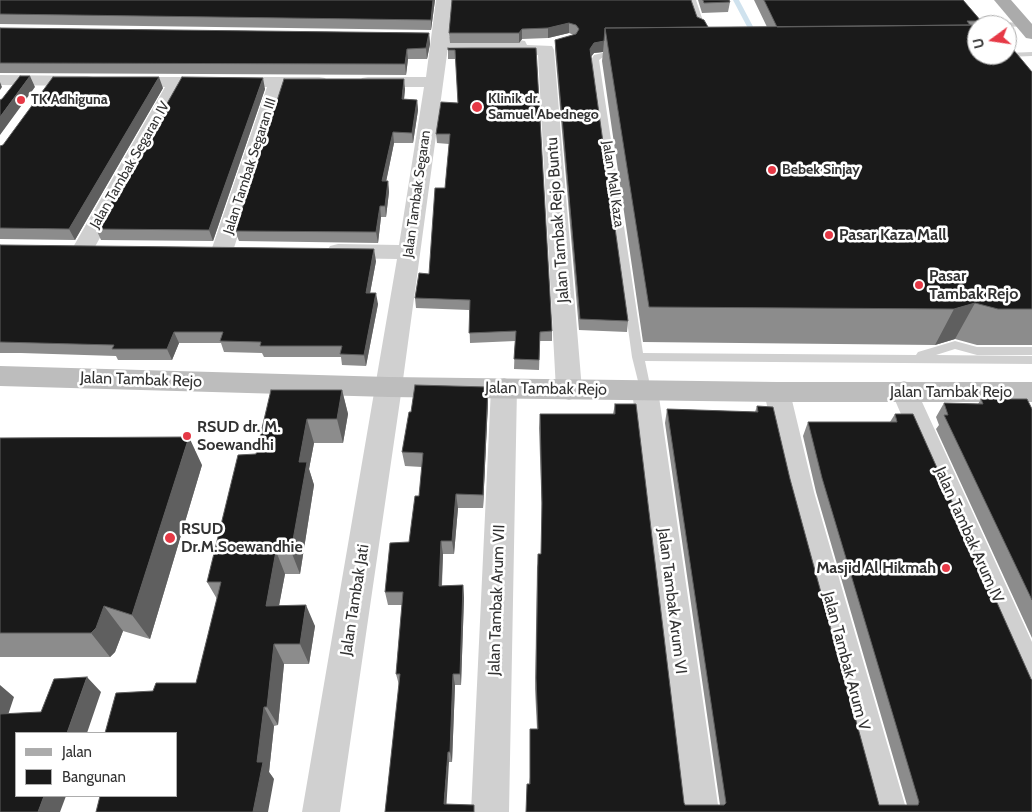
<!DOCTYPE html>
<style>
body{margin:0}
#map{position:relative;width:1032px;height:812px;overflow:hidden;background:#fff;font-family:Cabin,sans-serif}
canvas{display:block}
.legend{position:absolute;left:15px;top:732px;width:162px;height:65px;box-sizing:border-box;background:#fff;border:1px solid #adadad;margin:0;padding:6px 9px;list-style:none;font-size:15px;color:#333}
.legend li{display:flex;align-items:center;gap:10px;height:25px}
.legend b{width:25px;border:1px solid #adadad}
.north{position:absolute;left:967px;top:15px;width:50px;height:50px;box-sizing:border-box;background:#fff;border:1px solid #adadad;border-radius:50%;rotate:256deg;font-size:14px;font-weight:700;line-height:20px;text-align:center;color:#333}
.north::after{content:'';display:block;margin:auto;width:18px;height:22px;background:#e63946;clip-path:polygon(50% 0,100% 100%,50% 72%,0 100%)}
</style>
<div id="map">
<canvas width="1032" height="812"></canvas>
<ul class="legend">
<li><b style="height:6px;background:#ababab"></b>Jalan</li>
<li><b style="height:14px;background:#1a1a1a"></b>Bangunan</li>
</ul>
<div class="north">U</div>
</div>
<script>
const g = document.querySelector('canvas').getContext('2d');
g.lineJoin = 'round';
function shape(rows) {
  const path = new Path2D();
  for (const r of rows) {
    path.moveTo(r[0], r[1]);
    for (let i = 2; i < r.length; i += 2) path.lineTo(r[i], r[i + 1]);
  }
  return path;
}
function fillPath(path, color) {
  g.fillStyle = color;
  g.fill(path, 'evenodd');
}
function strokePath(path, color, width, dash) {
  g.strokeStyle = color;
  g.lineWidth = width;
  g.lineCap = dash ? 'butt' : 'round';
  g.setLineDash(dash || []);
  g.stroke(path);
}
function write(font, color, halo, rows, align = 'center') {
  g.font = font + ' Cabin,sans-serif';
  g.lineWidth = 5;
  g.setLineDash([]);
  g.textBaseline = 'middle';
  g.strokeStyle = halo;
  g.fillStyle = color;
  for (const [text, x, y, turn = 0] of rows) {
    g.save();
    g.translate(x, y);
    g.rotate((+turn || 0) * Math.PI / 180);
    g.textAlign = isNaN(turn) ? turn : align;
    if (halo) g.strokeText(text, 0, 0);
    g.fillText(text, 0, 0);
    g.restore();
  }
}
fillPath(shape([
 [733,0,739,0,758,36,757,37,752,36,733,0]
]), '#cfe2ee');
fillPath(shape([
 [688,0,696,0,705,27,704,29,697,27,688,0],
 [950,0,961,0,979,21,1024,23,1028,25,1024,27,974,25,950,0],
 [1032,52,1032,56,1007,57,1003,55,1007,55,1007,53,1032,52],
 [602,53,620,53,624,55,620,57,603,57,599,60,643,353,916,355,918,352,955,341,977,347,1032,347,1032,355,977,355,955,349,936,355,1032,356,1032,364,645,361,651,390,649,393,645,395,641,393,632,357,591,60,594,55,602,53]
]), '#d0d0d0');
fillPath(shape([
 [436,0,452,0,449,37,519,40,525,41,527,45,552,46,554,50,582,390,578,397,569,400,560,397,556,390,538,55,502,55,496,54,494,49,448,47,402,387,340,812,302,812,397,259,338,258,330,256,327,251,330,246,338,244,399,245,424,87,368,87,362,86,359,82,362,78,368,77,426,77,436,0],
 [0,75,87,76,93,77,96,81,93,85,87,86,0,85,0,75],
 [126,77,319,77,325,78,328,82,325,86,319,87,285,87,233,251,230,256,222,258,214,256,211,251,267,87,183,87,91,254,83,256,75,254,72,249,165,87,120,86,117,82,120,78,126,77],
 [504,378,513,381,517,388,509,812,471,812,491,388,495,381,504,378],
 [645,380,654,383,658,390,719,812,681,812,632,390,636,383,645,380],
 [904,381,913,384,917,391,1032,642,1032,695,1020,690,891,391,895,384,904,381],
 [777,382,786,385,790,392,814,492,907,812,869,812,786,492,764,392,768,385,777,382]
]), '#d0d0d0');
fillPath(shape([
 [0,366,389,377,777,382,1032,382,1032,402,777,402,389,397,0,386,0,366]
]), '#bdbdbd');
fillPath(shape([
 [994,0,1011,0,1032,24,1032,39,1026,38,994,0]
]), '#ababab');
fillPath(shape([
 [0,0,435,0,431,30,0,24],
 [452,0,697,17,708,27,767,27,754,0,963,0,981,21,979,25,1032,72,1032,345,977,345,955,339,935,345,643,342,602,61,603,52,594,53,591,57,628,321,627,332,579,330,555,50,555,40,574,35,569,33,548,38,522,39,519,43,450,43,449,33],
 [698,0,729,0,730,2,728,12,702,13],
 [0,28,429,33,430,44,427,59,408,59,406,75,0,73],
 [536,48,552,331,552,341,540,341,539,370,514,369,515,341,470,343,469,310,416,308,415,298,429,274,445,188,449,144,437,143,436,134,458,103,456,59,448,59,448,50],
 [163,88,75,240,0,239,0,146],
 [265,89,213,241,101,240,96,229],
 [405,89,404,99,417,100,418,110,413,143,394,143,386,181,388,181,389,192,386,217,381,217,378,243,239,241,235,231],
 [0,245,376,261,370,293,378,304,366,366,342,365,341,357,264,357,262,353,224,352,221,343,179,343,172,360,118,360,116,356,21,353,0,353],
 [488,387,488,402,483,508,458,508,454,554,443,554,442,586,463,585,464,598,461,685,455,685,452,762,449,762,385,812,399,685,396,674,402,605,388,605,385,592,409,542,419,496,422,467,405,466,402,452,411,412],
 [342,390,348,414,343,443,314,443,309,469,314,485,300,574,285,574,279,605,315,626,309,664,284,664,278,725,274,726,269,772,274,779,153,691,196,683,217,599,207,582,256,454],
 [981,399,1032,409,1032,638,936,429,939,425,936,417,944,403,978,404],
 [615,404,684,803,685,805,720,805,665,423,667,409,755,412,757,406,790,479,879,805,907,805,816,492,803,436,808,422,890,422,895,414,1032,812,526,812,529,784,537,729,535,689,537,567,541,554,542,517,539,428,540,414,613,414],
 [0,438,202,465,150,639,123,631,115,652,110,657,0,657]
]), '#8c8c8c');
fillPath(shape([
 [433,0,435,0,431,30,431,20],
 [569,23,569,33,548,38,548,28],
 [522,29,522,39,519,43,519,33],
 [429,33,430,44,427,59,426,48],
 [604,41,603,52,594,53,589,59,590,49,594,43],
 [407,49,408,59,406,75,405,64],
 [30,76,35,87,0,135,0,117],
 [159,77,163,88,75,240,69,229],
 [263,78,265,89,213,241,209,230],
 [404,79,405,89,403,109,402,99],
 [0,82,2,87,0,90],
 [417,100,418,110,413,143,412,133],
 [393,132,394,143,384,192,382,181],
 [388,181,389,192,386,217,385,206],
 [380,206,381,217,378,243,376,232],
 [374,249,376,261,368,304,366,293],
 [376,293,378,304,366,366,364,355],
 [975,303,955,339,935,345,954,309],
 [174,332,179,343,172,360,167,349],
 [488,387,488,402,483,508,483,495],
 [342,390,348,414,343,443,337,419],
 [307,419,314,443,309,469,314,485,300,574,291,551,299,462],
 [189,437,202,465,150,639,132,615],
 [456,494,458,508,454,554,452,541],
 [441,541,443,554,441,598,439,586],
 [276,551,285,574,275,627,266,606],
 [463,585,464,598,461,685,460,674],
 [306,605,315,626,309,664,300,644],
 [104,606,123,631,115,652,110,657,91,633],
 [274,644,284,664,278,725,267,707],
 [453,674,455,685,452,762,450,752],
 [87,677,101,692,87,733,67,733],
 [0,685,14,697,3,730,0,728],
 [264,707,274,726,269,772,274,779,268,812,253,812,257,762],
 [448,752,449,762,446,812,444,804],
 [44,796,66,796,60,812,38,812]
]), '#5f5f5f');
const building = shape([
 [0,0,433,0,431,20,0,14,0,0],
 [452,0,691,0,697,17,704,20,708,27,605,28,604,41,594,43,590,49,628,321,580,319,555,40,576,34,579,29,576,25,569,23,548,28,522,29,519,33,449,33,452,0],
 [703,0,729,0,730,2,704,3,703,0],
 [764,0,963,0,981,21,967,21,970,25,777,27,764,0],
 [977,25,977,55,1007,55,1007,42,1032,72,1032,309,998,309,975,303,954,309,649,307,605,28,977,25],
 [0,28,429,33,426,48,407,49,405,64,0,63,0,28],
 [448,48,536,48,552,331,540,332,539,360,514,359,516,331,469,333,470,300,415,298,419,273,429,274,435,188,445,188,450,134,436,134,441,102,458,103,455,50,448,50,448,48],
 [20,76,30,76,0,117,0,100,2,99,20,76],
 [53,77,159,77,69,229,0,228,0,146,3,145,53,77],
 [182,77,263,78,209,230,96,229,182,77],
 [284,79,404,79,402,99,417,100,412,133,393,132,382,181,388,181,385,206,380,206,376,232,235,231,284,79],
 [0,245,374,249,366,293,376,293,364,355,340,354,342,346,260,346,261,342,220,341,223,332,174,332,167,349,112,349,114,345,0,342,0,245],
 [415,385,488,387,483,495,456,494,452,541,441,541,439,586,463,585,460,674,453,674,450,752,448,752,444,804,474,805,474,812,385,812,400,674,396,674,403,592,385,592,390,543,409,542,415,496,419,496,423,453,402,452,409,412,411,412,415,385],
 [271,390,342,390,337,419,307,419,299,462,307,462,291,551,276,551,266,606,306,605,300,644,274,644,267,707,264,707,257,762,263,762,253,812,96,812,100,796,176,796,176,733,105,733,116,693,153,691,156,683,196,683,221,582,207,582,238,455,256,454,271,390],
 [981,399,1027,399,1032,409,1032,600,944,415,948,415,944,403,983,404,981,399],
 [615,404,636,404,684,803,685,805,724,805,726,803,667,409,758,412,757,406,773,407,790,479,879,805,918,805,919,802,822,478,808,422,897,422,895,414,913,414,1031,679,1032,680,1032,812,526,812,527,784,530,784,530,729,538,729,536,678,538,554,541,554,542,503,540,414,615,414,615,404],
 [189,437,132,615,104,606,96,628,91,633,0,633,0,438,189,437],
 [87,677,67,733,16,733,16,796,44,796,38,812,0,812,0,714,41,712,54,679,87,677]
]);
fillPath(building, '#1a1a1a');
strokePath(building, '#5f5f5f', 1);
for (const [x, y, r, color] of [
 [21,100,5,"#e63946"],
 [477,107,6,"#e63946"],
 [772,170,5,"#e63946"],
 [829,235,5,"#e63946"],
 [919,285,5,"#e63946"],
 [187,436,5,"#e63946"],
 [170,538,6,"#e63946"],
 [946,568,5,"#e63946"]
]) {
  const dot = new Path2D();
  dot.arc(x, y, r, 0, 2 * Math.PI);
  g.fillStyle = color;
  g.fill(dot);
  strokePath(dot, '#fff', 2);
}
write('bold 14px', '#333', '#fff', [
 ["Klinik dr.",488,99],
 ["Samuel Abednego",488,115],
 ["TK Adhiguna",31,100],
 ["Bebek Sinjay",782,170]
], 'left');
write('14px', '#333', '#fff', [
 ["Jalan Tambak Segaran IV",130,165,-60],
 ["Jalan Tambak Segaran III",250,166,-72],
 ["Jalan Mall Kaza",613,184,82],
 ["Jalan Tambak Segaran",417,194,-82]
]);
write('16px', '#333', '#fff', [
 ["Jalan Tambak Rejo Buntu",558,220,-94],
 ["Jalan Tambak Rejo",141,380,2],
 ["Jalan Tambak Rejo",546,389,1],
 ["Jalan Tambak Rejo",951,392],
 ["Jalan Tambak Arum IV",969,535,66],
 ["Jalan Tambak Jati",355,600,-81],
 ["Jalan Tambak Arum VII",497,600,-88],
 ["Jalan Tambak Arum VI",672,601,83],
 ["Jalan Tambak Arum V",846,661,75]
]);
write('bold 16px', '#333', '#fff', [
 ["Pasar Kaza Mall",839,235],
 ["Pasar",929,276],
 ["Tambak Rejo",929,294],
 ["RSUD dr. M.",197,427],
 ["Soewandhi",197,445],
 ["RSUD",181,529],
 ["Dr.M.Soewandhie",181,547],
 ["Masjid Al Hikmah",936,568,"right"]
], 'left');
</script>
